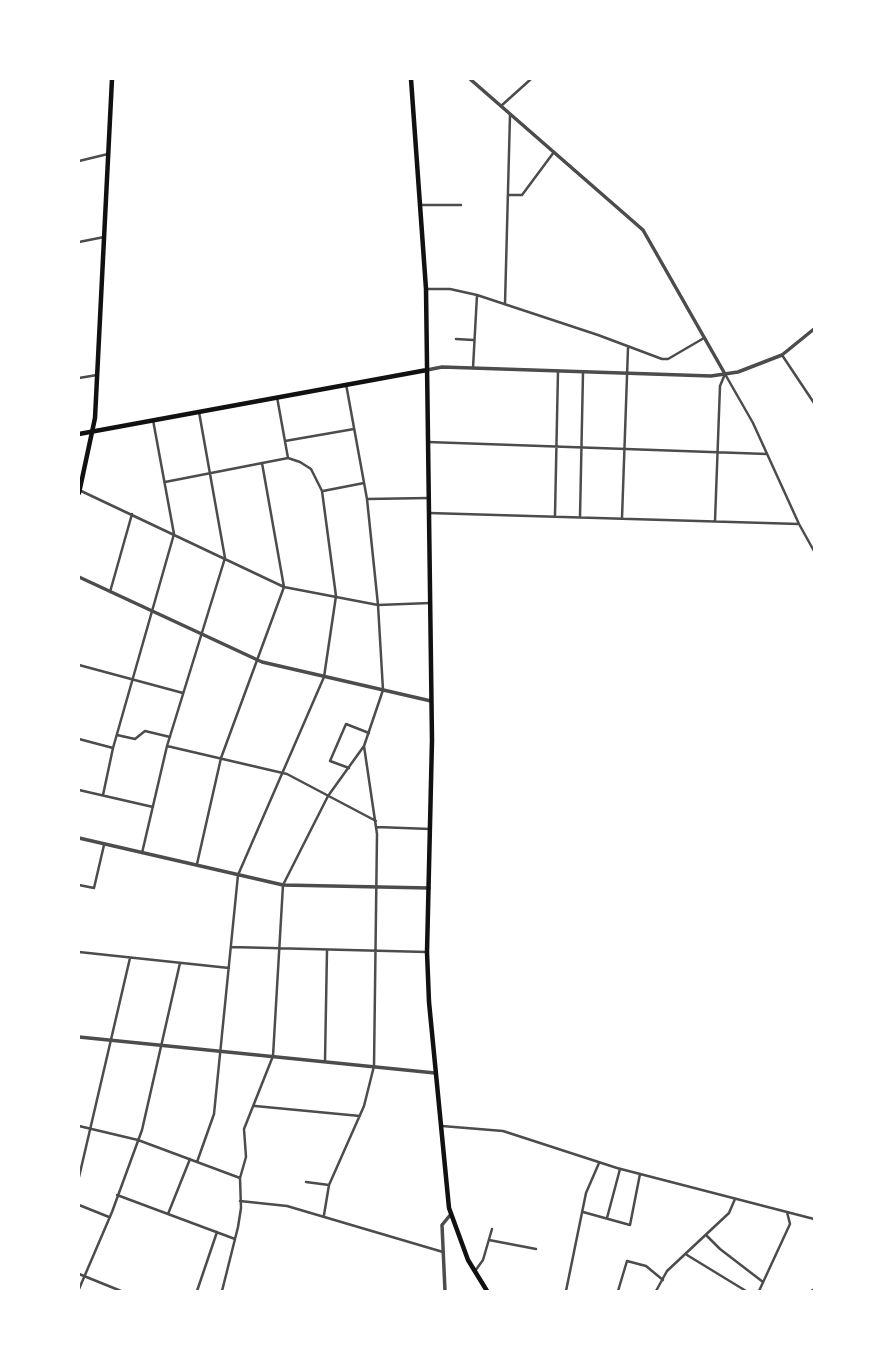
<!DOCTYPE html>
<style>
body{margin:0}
#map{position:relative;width:893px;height:1370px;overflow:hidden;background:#fff;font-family:Quicksand,sans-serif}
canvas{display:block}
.frame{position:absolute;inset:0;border:80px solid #fff;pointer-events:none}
</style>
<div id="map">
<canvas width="893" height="1370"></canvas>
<div class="frame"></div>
</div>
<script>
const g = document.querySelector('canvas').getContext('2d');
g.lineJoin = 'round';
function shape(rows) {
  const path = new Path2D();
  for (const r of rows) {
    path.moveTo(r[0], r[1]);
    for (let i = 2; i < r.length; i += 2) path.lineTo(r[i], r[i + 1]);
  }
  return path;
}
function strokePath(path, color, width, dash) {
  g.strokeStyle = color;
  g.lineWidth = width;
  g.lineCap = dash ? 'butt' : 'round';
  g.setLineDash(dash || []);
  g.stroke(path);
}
strokePath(shape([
 [501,106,531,79],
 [79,161,108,154],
 [508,195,522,195,554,152],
 [422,205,461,205],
 [79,242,104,237],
 [427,289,450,289,477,295,598,335,662,359,668,359,704,338],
 [505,304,510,115],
 [456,339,473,340],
 [782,355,814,403],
 [473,368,477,295],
 [725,374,753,423,799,524,814,551],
 [79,378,97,375],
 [277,397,288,458],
 [285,441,354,429],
 [428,442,767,454],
 [165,482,288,458,300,462,311,469,322,491,336,596,324,677,238,875,214,1114,197,1162],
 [79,490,284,587,378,605,430,603],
 [323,491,364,483],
 [367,499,429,498],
 [429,513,799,524],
 [555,515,558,371],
 [580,517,583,373],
 [622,518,628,348],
 [715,521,720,386,725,374],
 [110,592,132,514],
 [79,665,183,693],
 [117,735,135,739,145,731,170,737],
 [79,739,113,748],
 [167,746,287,774,376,821],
 [349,768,330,761,346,724,369,733],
 [79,790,153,807],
 [103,795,113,748,174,534,153,420],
 [377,827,430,829],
 [142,853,167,746,225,558,199,412],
 [197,864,221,758,284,587,262,463],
 [79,885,94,888,104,845],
 [231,947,427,952],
 [79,952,229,968],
 [325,1061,327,950],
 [255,1106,360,1116],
 [79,1126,138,1140,240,1178],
 [442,1126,503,1131,617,1168,814,1219],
 [79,1177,130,958],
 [306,1182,329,1185],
 [117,1195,235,1239],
 [240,1201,287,1206,443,1252],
 [79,1205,109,1217],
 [583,1212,630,1225,640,1174],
 [168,1214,190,1159],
 [324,1215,329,1185,364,1106,374,1066,377,834,364,746],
 [607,1218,620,1169],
 [707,1236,720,1249,763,1282],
 [489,1240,536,1249],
 [687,1255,746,1291],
 [475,1271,483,1260,492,1229],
 [79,1274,121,1291],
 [79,1289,112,1212,142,1130,180,963],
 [197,1291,217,1232],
 [222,1291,238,1227,241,1208,240,1178,246,1157,244,1129,273,1056,283,885,328,796,364,746,383,690,378,605,367,499,346,384],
 [566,1291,586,1193,599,1163],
 [618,1291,627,1261,646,1266,663,1280],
 [656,1291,667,1271,729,1213,735,1199],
 [759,1291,790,1224,787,1212]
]), '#4c4c4c', 2.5);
strokePath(shape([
 [470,79,643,230,725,374],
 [427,370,442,367,711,376,738,372,782,355,814,329],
 [79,577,262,662,431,701],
 [79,838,283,885,429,888],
 [79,1037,435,1073],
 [445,1291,442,1225,451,1214],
 [812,1291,814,1290]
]), '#4c4c4c', 3.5);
strokePath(shape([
 [411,79,426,289,432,740,427,952,429,1002,449,1208,468,1260,487,1291],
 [79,434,427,370]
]), '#111', 4.5);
strokePath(shape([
 [79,493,95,418,112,79]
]), '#111', 4.5);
</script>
